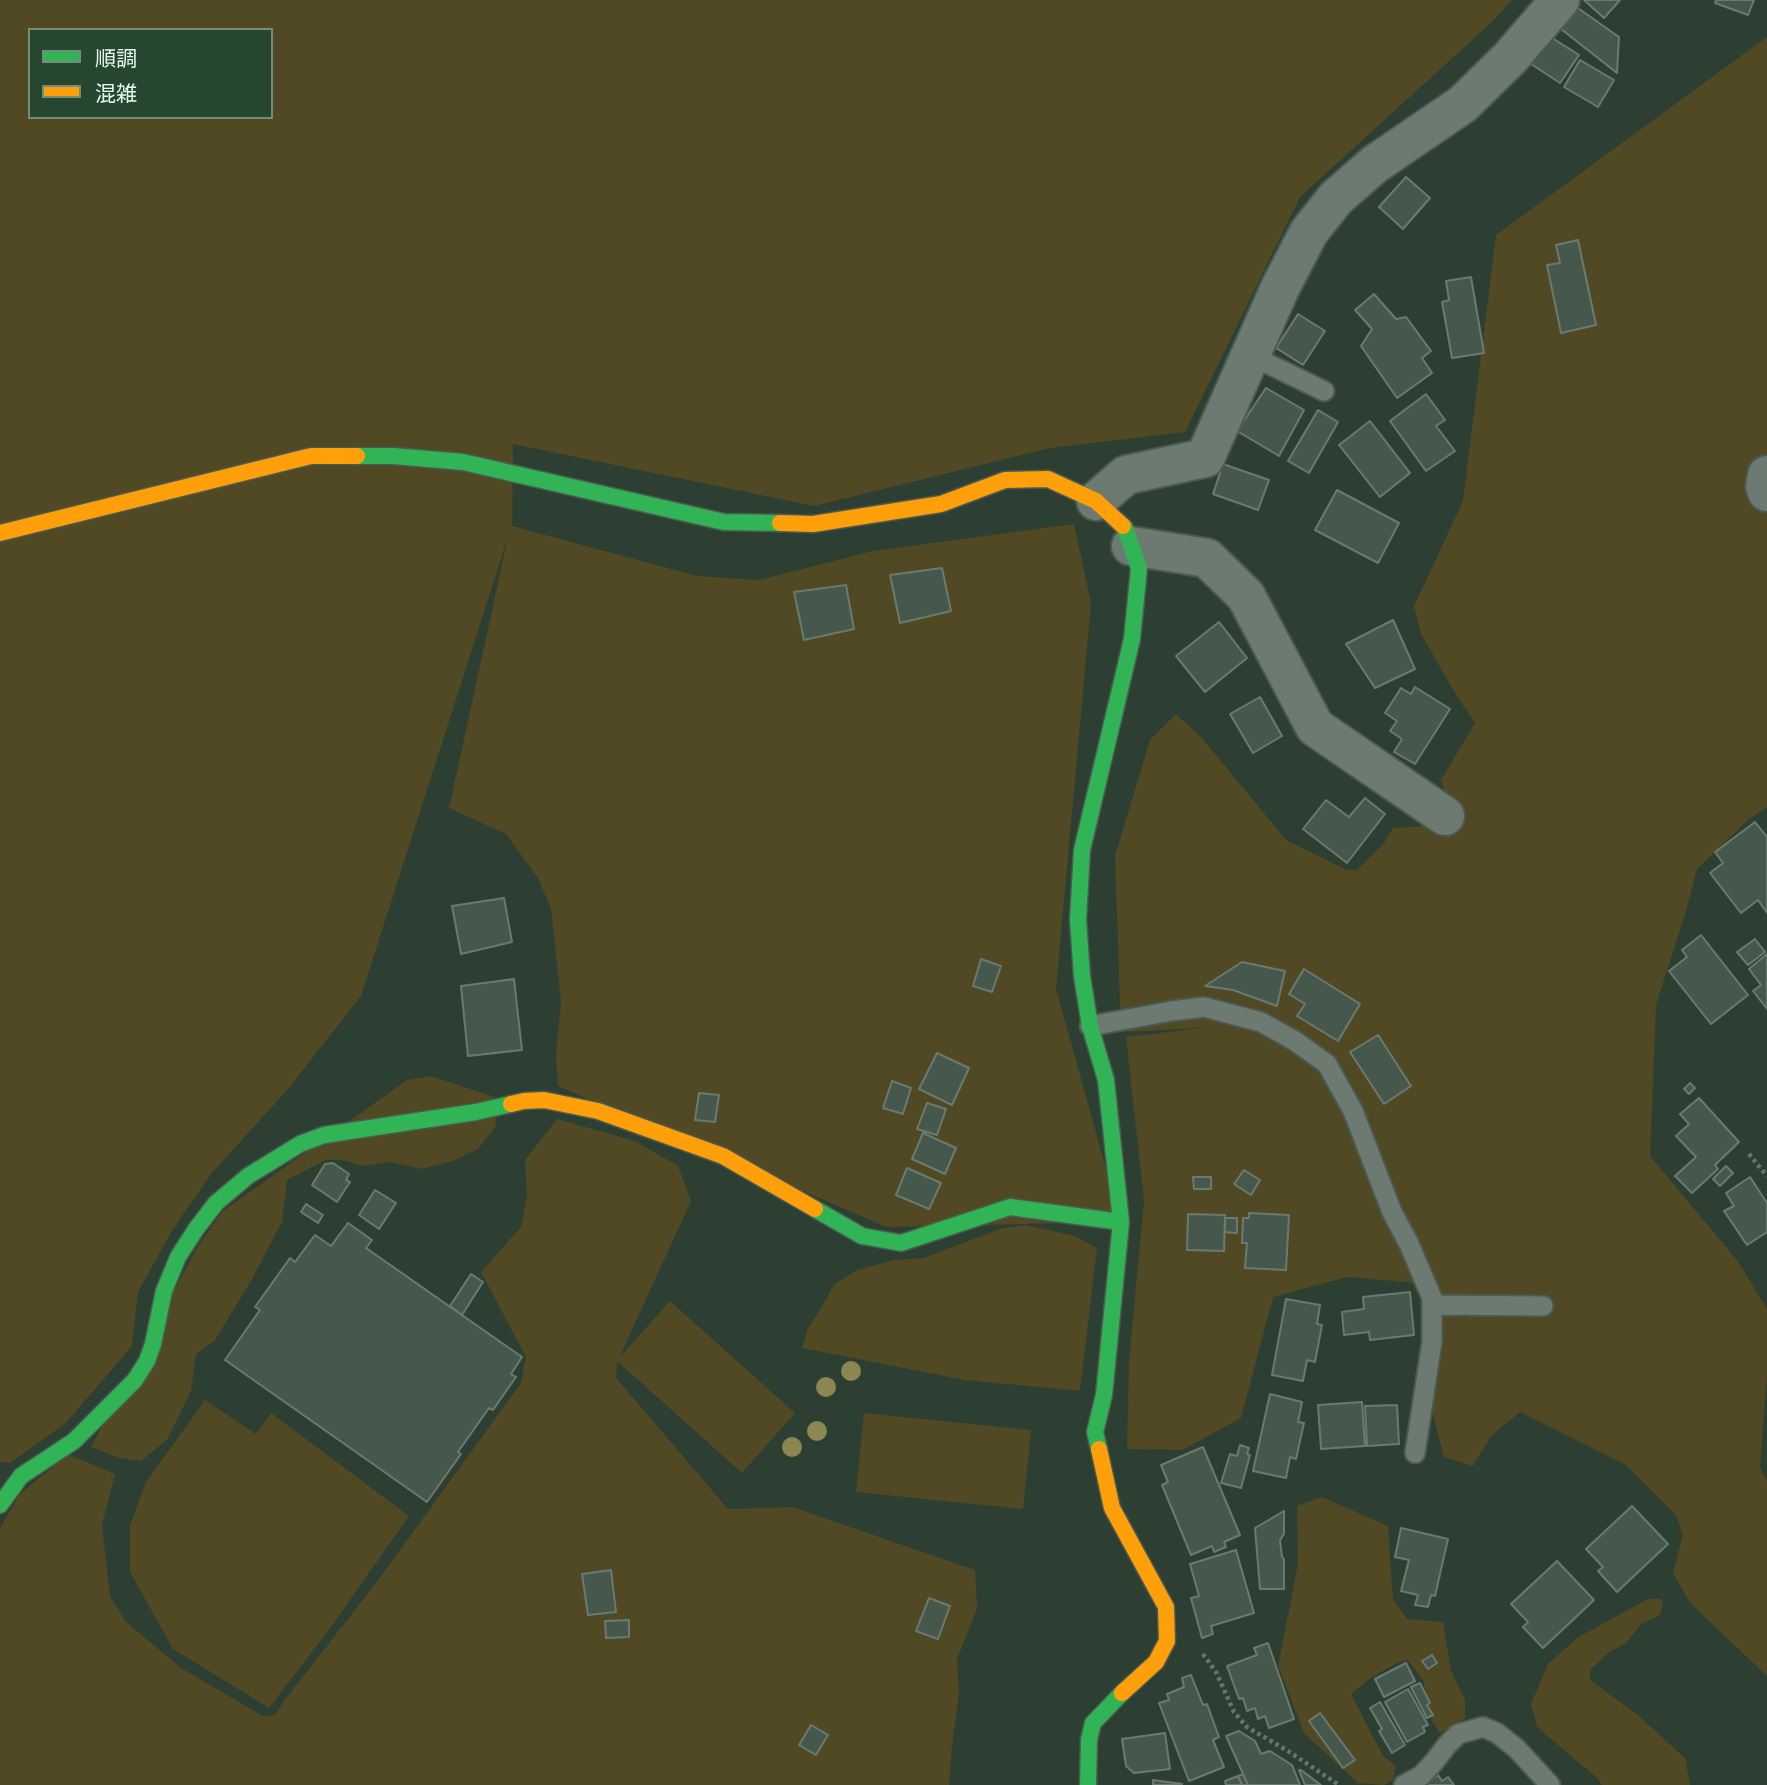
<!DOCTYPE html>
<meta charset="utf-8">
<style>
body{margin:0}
#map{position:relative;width:1767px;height:1785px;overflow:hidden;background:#2d3f33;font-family:Roboto,"Noto Sans JP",sans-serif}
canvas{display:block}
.legend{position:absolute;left:28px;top:28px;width:245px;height:91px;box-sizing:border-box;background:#264630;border:2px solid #728d7a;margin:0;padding:9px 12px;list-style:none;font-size:21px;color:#e5f8ea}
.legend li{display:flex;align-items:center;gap:14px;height:35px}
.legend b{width:35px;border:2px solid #728d7a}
</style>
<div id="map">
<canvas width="1767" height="1785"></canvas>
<ul class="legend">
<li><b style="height:9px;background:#30b455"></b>順調</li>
<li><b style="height:9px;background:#ff9f0a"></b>混雑</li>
</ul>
</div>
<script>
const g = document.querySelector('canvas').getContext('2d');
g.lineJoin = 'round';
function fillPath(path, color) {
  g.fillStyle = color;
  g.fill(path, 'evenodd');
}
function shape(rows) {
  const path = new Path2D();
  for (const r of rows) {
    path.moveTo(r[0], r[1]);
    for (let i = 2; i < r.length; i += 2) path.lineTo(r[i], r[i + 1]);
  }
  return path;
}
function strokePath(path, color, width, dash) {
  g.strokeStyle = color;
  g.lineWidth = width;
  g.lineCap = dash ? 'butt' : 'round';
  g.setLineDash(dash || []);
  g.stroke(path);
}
fillPath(shape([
 [0,0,1512,0,1493,21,1300,197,1185,432,1050,448,814,506,513,444,512,526,697,576,759,580,873,551,1074,524,1091,603,1056,989,1121,1222,887,1227,558,1086,556,1056,561,1001,551,909,538,878,506,834,449,808,508,537,361,996,288,1089,212,1173,173,1229,138,1292,132,1346,66,1423,10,1463,0,1462],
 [30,30,271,30,271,117,30,117],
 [1767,37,1767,807,1749,819,1697,869,1686,911,1656,1005,1650,1156,1737,1260,1767,1309,1767,1375,1760,1468,1767,1481,1767,1676,1690,1603,1673,1573,1683,1535,1676,1515,1626,1465,1520,1412,1491,1436,1473,1466,1444,1457,1430,1404,1444,1316,1440,1291,1407,1282,1347,1277,1273,1297,1241,1418,1182,1450,1127,1449,1129,1363,1144,1200,1126,1037,1201,1028,1121,1032,1115,856,1150,740,1176,714,1202,738,1286,840,1347,870,1357,870,1384,843,1393,828,1427,826,1449,808,1441,780,1475,723,1458,698,1421,634,1414,606,1463,501,1496,235],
 [431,1076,495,1097,496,1126,478,1149,453,1161,422,1169,390,1162,363,1166,342,1160,326,1160,287,1180,282,1222,251,1281,215,1340,196,1354,191,1391,167,1440,141,1461,119,1458,91,1447,198,1246,223,1211,407,1080],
 [557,1119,635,1141,678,1166,691,1201,619,1358,670,1301,795,1413,742,1473,617,1361,616,1378,728,1509,792,1507,975,1570,977,1609,957,1659,959,1693,952,1746,949,1785,0,1785,0,1528,20,1494,68,1454,115,1474,102,1525,110,1596,125,1621,181,1668,263,1716,275,1715,284,1701,379,1579,521,1383,526,1357,481,1272,521,1227,527,1196,525,1160],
 [1025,1225,1075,1236,1097,1248,1080,1391,965,1380,802,1348,808,1328,819,1312,834,1284,857,1270,894,1260,923,1258,1000,1229],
 [205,1400,256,1434,271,1413,409,1516,331,1627,269,1708,173,1649,130,1572,130,1525,146,1482],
 [864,1413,1031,1430,1023,1509,856,1492],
 [1322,1497,1388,1526,1393,1599,1407,1619,1443,1622,1451,1671,1465,1700,1465,1718,1440,1733,1432,1721,1423,1680,1408,1660,1399,1662,1372,1677,1351,1694,1383,1756,1396,1766,1393,1780,1384,1785,1358,1783,1304,1733,1278,1666,1298,1565,1297,1506],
 [1648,1599,1661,1599,1663,1605,1659,1616,1642,1623,1626,1643,1608,1653,1590,1670,1590,1680,1639,1716,1685,1758,1690,1785,1602,1785,1597,1778,1537,1727,1531,1704,1548,1664,1577,1638]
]), '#504923');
const building = shape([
 [1584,0,1620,0,1604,18,1584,0],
 [1716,0,1754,0,1748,15,1715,3,1716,0],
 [1575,6,1619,37,1617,73,1556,25,1575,6],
 [1546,34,1579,55,1560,83,1528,62,1546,34],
 [1580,60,1614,80,1598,107,1564,87,1580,60],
 [1406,177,1430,198,1403,229,1379,207,1406,177],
 [1578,240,1596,325,1561,333,1547,265,1560,263,1556,245,1578,240],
 [1471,277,1484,353,1452,358,1442,302,1449,300,1446,281,1471,277],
 [1374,294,1396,319,1406,317,1431,351,1422,358,1432,373,1397,398,1361,346,1372,329,1355,310,1374,294],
 [1298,314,1325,331,1303,365,1276,348,1298,314],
 [1266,388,1304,410,1279,456,1237,431,1266,388],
 [1426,394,1445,420,1436,426,1455,451,1426,471,1390,421,1426,394],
 [1318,410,1338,422,1309,473,1288,461,1318,410],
 [1370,421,1410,473,1380,497,1339,445,1370,421],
 [1223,464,1269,480,1258,510,1213,494,1223,464],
 [1337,490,1399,523,1378,563,1315,530,1337,490],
 [942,568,951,611,900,623,890,575,942,568],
 [846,585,854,629,804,640,794,592,846,585],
 [1393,620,1415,669,1375,688,1346,644,1393,620],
 [1219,622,1247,658,1205,692,1176,656,1219,622],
 [1415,687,1450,709,1415,764,1394,752,1402,739,1390,731,1397,721,1385,713,1401,688,1411,694,1415,687],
 [1260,697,1282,736,1253,753,1230,714,1260,697],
 [1365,798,1385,814,1347,863,1303,829,1326,800,1349,817,1365,798],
 [1755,822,1767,837,1767,913,1758,900,1741,913,1710,873,1723,863,1715,852,1755,822],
 [504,898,512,942,461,954,452,906,504,898],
 [1701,935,1748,995,1711,1024,1669,971,1687,957,1682,950,1701,935],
 [1755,939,1765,952,1748,965,1737,952,1755,939],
 [1767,954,1767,1009,1753,991,1761,985,1749,969,1767,954],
 [981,959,1001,966,992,992,973,986,981,959],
 [1242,962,1285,971,1277,1006,1233,990,1205,986,1242,962],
 [1304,969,1360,1004,1338,1041,1297,1016,1305,1004,1289,994,1304,969],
 [514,979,522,1050,468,1056,461,986,514,979],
 [1378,1035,1411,1086,1384,1104,1350,1052,1378,1035],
 [937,1053,969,1068,952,1105,919,1089,937,1053],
 [892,1081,911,1088,903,1114,883,1108,892,1081],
 [1690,1083,1695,1088,1689,1094,1684,1089,1690,1083],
 [699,1093,719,1095,715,1122,695,1120,699,1093],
 [1699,1098,1739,1142,1715,1165,1718,1169,1692,1193,1675,1176,1696,1157,1676,1136,1689,1124,1680,1114,1699,1098],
 [927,1103,946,1109,937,1135,917,1129,927,1103],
 [923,1133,956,1148,945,1174,912,1159,923,1133],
 [333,1163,349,1174,346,1180,350,1182,337,1202,312,1185,325,1164,333,1163],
 [1726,1166,1733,1173,1720,1186,1713,1179,1726,1166],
 [907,1168,941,1183,929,1209,896,1195,907,1168],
 [1244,1170,1260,1180,1251,1195,1234,1184,1244,1170],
 [1193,1177,1211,1177,1211,1189,1194,1189,1193,1177],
 [1750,1177,1767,1203,1767,1232,1747,1245,1724,1211,1734,1206,1726,1193,1750,1177],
 [375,1190,396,1203,379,1229,359,1215,375,1190],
 [306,1204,323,1215,318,1223,301,1212,306,1204],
 [1249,1213,1289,1215,1286,1270,1245,1268,1247,1243,1242,1243,1243,1218,1249,1218,1249,1213],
 [1188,1214,1225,1215,1224,1251,1187,1250,1188,1214],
 [1225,1218,1237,1218,1237,1233,1225,1232,1225,1218],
 [348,1223,372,1240,366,1248,522,1357,511,1374,516,1377,493,1410,489,1408,458,1452,461,1454,427,1502,225,1360,260,1310,255,1307,290,1258,295,1262,315,1235,331,1246,348,1223],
 [471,1274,483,1282,462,1315,450,1306,471,1274],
 [1410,1292,1414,1335,1370,1340,1369,1332,1344,1335,1342,1312,1364,1309,1363,1297,1410,1292],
 [1286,1299,1320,1305,1317,1324,1322,1325,1315,1362,1307,1360,1303,1381,1272,1375,1286,1299],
 [1270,1394,1302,1402,1298,1422,1304,1423,1296,1459,1290,1457,1286,1478,1253,1471,1270,1394],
 [1362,1402,1365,1446,1321,1449,1318,1405,1362,1402],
 [1397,1405,1399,1444,1367,1446,1365,1406,1397,1405],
 [1240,1445,1249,1448,1247,1454,1250,1455,1241,1488,1221,1483,1230,1454,1237,1456,1240,1445],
 [1203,1447,1240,1535,1224,1542,1226,1547,1214,1552,1212,1546,1191,1555,1162,1485,1168,1482,1161,1465,1203,1447],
 [1632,1506,1668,1544,1617,1592,1598,1571,1603,1567,1586,1549,1632,1506],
 [1284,1511,1284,1534,1280,1540,1282,1557,1284,1559,1284,1589,1260,1589,1255,1528,1284,1511],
 [1401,1528,1448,1539,1435,1596,1431,1595,1428,1607,1415,1605,1418,1595,1401,1591,1409,1560,1395,1557,1401,1528],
 [1236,1550,1254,1613,1211,1626,1213,1634,1202,1638,1191,1598,1199,1596,1190,1564,1236,1550],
 [1557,1561,1594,1600,1543,1648,1523,1627,1528,1622,1511,1604,1557,1561],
 [611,1570,616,1612,588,1615,582,1574,611,1570],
 [929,1598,950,1606,938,1639,916,1631,929,1598],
 [629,1620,629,1637,606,1638,605,1621,629,1620],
 [1268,1643,1294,1719,1269,1728,1265,1716,1258,1719,1255,1708,1247,1711,1243,1698,1239,1699,1227,1666,1257,1655,1254,1648,1268,1643],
 [1432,1655,1437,1663,1428,1669,1422,1661,1432,1655],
 [1406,1663,1415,1681,1384,1697,1375,1679,1406,1663],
 [1191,1675,1203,1705,1207,1704,1219,1737,1213,1740,1224,1767,1189,1781,1159,1703,1169,1700,1167,1694,1184,1687,1182,1678,1191,1675],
 [1420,1683,1430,1703,1427,1705,1433,1715,1427,1718,1411,1687,1420,1683],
 [1408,1689,1428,1725,1423,1727,1425,1732,1407,1742,1385,1702,1408,1689],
 [1380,1702,1405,1745,1392,1753,1379,1731,1382,1729,1370,1708,1380,1702],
 [1320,1713,1355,1760,1343,1768,1309,1721,1320,1713],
 [811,1725,828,1735,816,1755,799,1745,811,1725],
 [1239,1731,1255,1741,1261,1754,1270,1751,1292,1765,1300,1785,1248,1785,1226,1736,1239,1731],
 [1165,1733,1170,1769,1134,1773,1126,1766,1122,1739,1165,1733],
 [1299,1770,1301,1770,1321,1785,1305,1785,1299,1770],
 [1243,1774,1248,1785,1242,1785,1238,1776,1243,1774],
 [1438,1775,1442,1781,1448,1777,1454,1785,1424,1785,1438,1775],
 [1238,1776,1242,1785,1226,1785,1225,1781,1238,1776],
 [1153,1780,1182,1784,1181,1785,1153,1785,1153,1780]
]);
fillPath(building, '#46584c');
strokePath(building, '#6b7a70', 2);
const lane = shape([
 [1250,355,1324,391],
 [1090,1026,1172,1011,1204,1007,1261,1022,1295,1041,1327,1064,1353,1111,1392,1212,1409,1244,1432,1298,1432,1342,1415,1453],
 [1432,1305,1543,1306],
 [1404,1785,1421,1776,1434,1762,1447,1745,1458,1734,1483,1727,1497,1733,1516,1748,1550,1785]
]);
const street = shape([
 [1767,475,1765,486,1767,492],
 [1096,501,1126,475,1205,458,1280,288,1309,232,1336,198,1375,164,1463,104,1510,58,1560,0],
 [1131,546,1207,558,1246,596,1315,727,1445,816]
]);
const fast = shape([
 [357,456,393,456,463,462,724,522,780,523],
 [815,1209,862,1236,901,1243,1010,1207,1121,1222],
 [1099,1449,1095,1432,1104,1395,1121,1222,1106,1080,1090,1026,1082,976,1078,920,1082,850,1132,639,1139,568,1125,528,1123,526],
 [0,1505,21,1476,74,1441,135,1380,147,1361,153,1344,164,1291,178,1257,196,1229,216,1203,248,1176,300,1144,324,1135,476,1112,511,1104],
 [1088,1785,1089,1740,1093,1723,1122,1693]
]);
const slow = shape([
 [780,523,813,524,941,504,1005,480,1048,479,1096,501,1123,526],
 [0,533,311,456,357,456],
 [511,1104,524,1101,544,1100,598,1111,723,1156,815,1209],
 [1099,1449,1112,1508,1166,1607,1167,1641,1156,1662,1122,1693]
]);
strokePath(lane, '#4b5a50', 23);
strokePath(street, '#4b5a50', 42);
strokePath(fast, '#4b5a50', 19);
strokePath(slow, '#4b5a50', 19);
strokePath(shape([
 [1749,1154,1767,1176],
 [1203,1654,1216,1672,1234,1712,1247,1727,1288,1751,1339,1785]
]), '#68756c', 4.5, [3.5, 3.5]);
strokePath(lane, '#6d7a71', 19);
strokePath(street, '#6d7a71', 38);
strokePath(fast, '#30b455', 16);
strokePath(slow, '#ff9f0a', 16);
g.fillStyle = '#8c8651';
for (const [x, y] of [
 [851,1371],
 [826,1387],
 [817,1431],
 [792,1447]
]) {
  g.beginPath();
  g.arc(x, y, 10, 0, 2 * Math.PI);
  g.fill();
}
</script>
